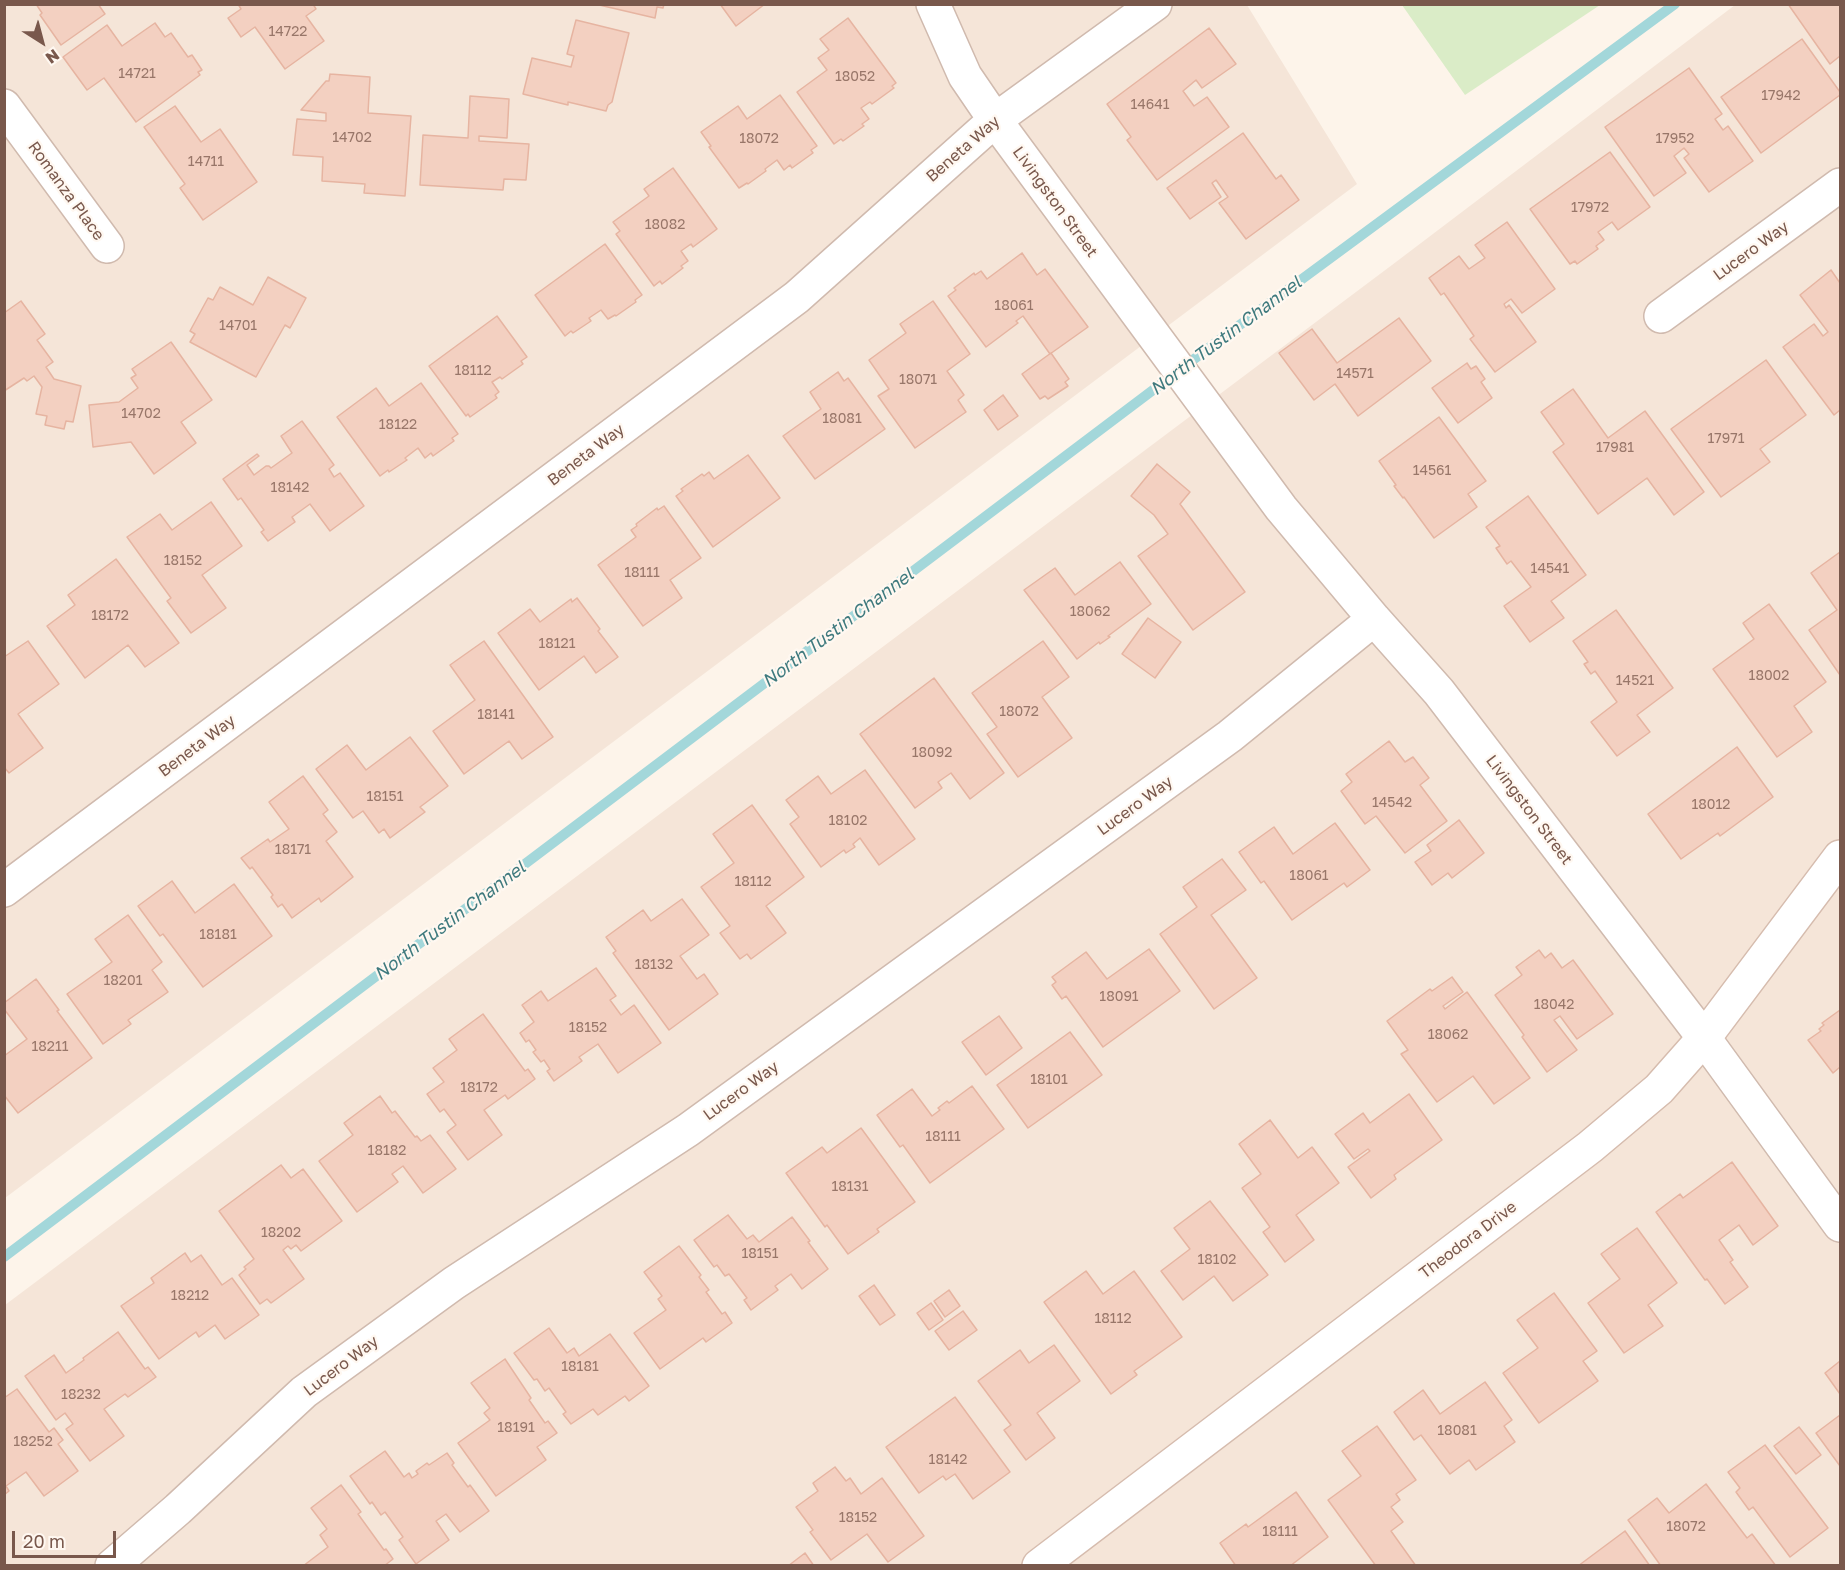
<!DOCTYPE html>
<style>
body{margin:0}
#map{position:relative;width:1845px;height:1570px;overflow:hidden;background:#fdf4ea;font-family:"Golos Text",sans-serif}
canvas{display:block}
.frame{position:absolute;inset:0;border:6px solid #79584c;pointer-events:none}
.north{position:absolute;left:12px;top:12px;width:60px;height:60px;-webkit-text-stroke:4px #fff8f1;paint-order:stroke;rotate:144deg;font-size:16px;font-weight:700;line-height:24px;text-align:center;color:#79584c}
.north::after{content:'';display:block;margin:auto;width:21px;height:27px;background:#79584c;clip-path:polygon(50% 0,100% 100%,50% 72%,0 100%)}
.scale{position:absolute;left:12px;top:1531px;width:104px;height:27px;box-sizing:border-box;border:3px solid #79584c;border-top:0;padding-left:8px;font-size:18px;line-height:21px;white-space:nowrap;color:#79584c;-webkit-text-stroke:4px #fff8f1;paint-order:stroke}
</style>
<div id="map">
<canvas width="1845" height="1570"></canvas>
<div class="frame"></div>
<div class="north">N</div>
<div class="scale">20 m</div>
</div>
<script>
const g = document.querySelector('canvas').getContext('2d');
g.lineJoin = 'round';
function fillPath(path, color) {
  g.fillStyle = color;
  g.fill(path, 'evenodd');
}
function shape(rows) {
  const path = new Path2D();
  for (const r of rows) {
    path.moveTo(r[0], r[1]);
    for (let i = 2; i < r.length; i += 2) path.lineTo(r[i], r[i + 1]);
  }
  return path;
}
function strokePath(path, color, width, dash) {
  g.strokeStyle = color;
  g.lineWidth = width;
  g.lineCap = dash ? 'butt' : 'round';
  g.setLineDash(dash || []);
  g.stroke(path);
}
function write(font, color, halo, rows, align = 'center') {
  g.font = font + ' "Golos Text",sans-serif';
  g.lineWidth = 4.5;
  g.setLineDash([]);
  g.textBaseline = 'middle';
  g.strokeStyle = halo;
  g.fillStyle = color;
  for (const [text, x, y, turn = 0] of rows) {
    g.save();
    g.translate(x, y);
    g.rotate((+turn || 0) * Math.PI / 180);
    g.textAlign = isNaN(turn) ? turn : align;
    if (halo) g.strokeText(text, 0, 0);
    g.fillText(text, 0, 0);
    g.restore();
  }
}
fillPath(shape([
 [5,5,1247,5,1357,184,5,1198],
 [1735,5,1840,5,1840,1565,5,1566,5,1305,1392,265]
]), '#f5e5d8');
fillPath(shape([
 [1402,5,1600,5,1465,95]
]), '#daecc7');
strokePath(shape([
 [4,1257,1218,341,1675,4]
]), '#a3d7da', 10);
const building = shape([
 [36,4,98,4,105,14,61,45,40,15,42,13,36,4],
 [238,4,313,4,316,9,306,16,324,41,285,69,255,27,241,37,228,18,241,9,238,4],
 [595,4,664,4,663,8,657,7,655,18,595,4],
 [720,4,765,4,736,26,720,4],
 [1788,4,1840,4,1840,56,1830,64,1788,4],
 [848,18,896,83,892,86,894,88,872,104,870,102,861,108,869,119,862,124,864,126,843,141,841,139,834,144,797,92,827,70,818,58,829,50,820,39,848,18],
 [576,20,629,33,612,102,608,105,606,111,568,102,568,105,523,94,532,58,571,67,574,56,567,54,576,20],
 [155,23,165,37,171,33,188,57,192,55,202,70,198,72,200,75,136,122,104,78,87,90,63,57,107,25,122,46,155,23],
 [1209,28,1236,64,1202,88,1196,80,1183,91,1194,106,1207,97,1229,127,1157,180,1127,140,1131,137,1107,104,1209,28],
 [1802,39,1840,92,1840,95,1761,153,1721,97,1802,39],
 [1689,68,1722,114,1715,119,1723,130,1728,126,1753,161,1709,192,1684,158,1689,154,1684,148,1674,156,1686,173,1654,196,1605,127,1689,68],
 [330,74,370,77,368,113,411,116,405,196,364,193,365,184,322,181,323,157,293,155,297,119,326,121,326,113,301,110,326,81,329,81,330,74],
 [780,95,817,146,811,150,813,153,792,168,790,165,784,170,777,160,765,169,766,171,748,184,747,183,739,188,709,147,711,146,701,132,738,106,747,119,780,95],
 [470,96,509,99,507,138,479,136,479,141,529,144,526,180,504,179,503,190,420,185,423,135,468,138,470,96],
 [175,106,201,142,220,129,257,182,203,220,180,188,185,184,144,127,175,106],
 [1243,133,1276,179,1281,175,1299,200,1246,239,1219,203,1228,197,1216,180,1212,183,1221,197,1190,219,1167,188,1243,133],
 [1610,152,1650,207,1618,230,1612,222,1598,232,1604,240,1596,246,1598,249,1577,264,1575,261,1570,264,1530,209,1610,152],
 [673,168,717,229,693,247,691,244,681,251,688,261,681,266,683,268,662,284,660,281,654,286,616,234,620,231,613,222,649,196,644,189,673,168],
 [1507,222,1555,289,1522,313,1511,299,1504,304,1506,308,1509,305,1536,342,1495,372,1470,339,1474,336,1444,293,1441,295,1429,278,1459,256,1469,269,1485,258,1475,245,1507,222],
 [605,244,642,295,635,300,636,302,616,316,615,315,608,319,601,310,589,318,591,321,573,333,571,331,565,336,535,295,605,244],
 [1022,253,1037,275,1045,269,1088,327,1050,354,1023,316,1016,321,1018,323,986,347,948,296,956,290,954,288,974,273,975,275,981,271,987,279,1022,253],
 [1831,270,1840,283,1840,410,1834,415,1783,347,1814,324,1823,336,1828,332,1800,295,1831,270],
 [268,277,306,298,290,328,285,325,256,377,190,342,195,334,190,331,208,298,213,300,220,287,253,305,268,277],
 [21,301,45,334,37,340,53,362,46,367,54,379,81,386,73,422,66,421,64,429,45,425,47,416,36,414,42,387,34,376,27,381,24,378,4,391,4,313,21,301],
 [933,301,970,354,947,371,964,395,958,400,966,412,915,448,878,396,889,389,869,360,906,333,900,324,933,301],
 [497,316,527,357,521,361,523,364,502,379,500,377,492,382,499,392,495,395,497,398,470,417,468,414,466,416,429,366,497,316],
 [1399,318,1431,361,1358,416,1335,384,1314,400,1279,353,1312,329,1337,363,1399,318],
 [171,342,212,400,181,422,196,443,154,474,131,442,93,447,89,405,119,402,138,388,131,378,136,375,132,369,171,342],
 [1051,353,1069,379,1065,382,1068,386,1048,399,1045,396,1040,399,1022,374,1051,353],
 [1766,360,1806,415,1760,449,1770,462,1721,497,1671,429,1766,360],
 [1467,363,1471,369,1476,366,1485,379,1481,382,1492,398,1458,423,1432,388,1467,363],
 [838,372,844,381,848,378,885,429,815,479,783,436,821,409,810,392,838,372],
 [421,383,458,434,452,438,454,441,433,456,431,453,425,458,418,448,405,458,407,460,389,472,388,470,380,476,337,417,376,388,389,406,421,383],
 [1573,389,1608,438,1645,411,1704,492,1674,515,1647,478,1598,514,1553,452,1564,444,1541,412,1573,389],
 [1003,395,1018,416,998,430,984,410,1003,395],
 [1439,417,1486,481,1468,494,1477,507,1434,538,1404,497,1403,498,1394,486,1396,485,1379,461,1439,417],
 [302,421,334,465,329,469,334,477,340,473,364,506,330,531,310,504,292,517,295,522,268,541,261,532,264,530,241,498,238,500,223,479,257,454,259,456,247,465,254,475,266,466,269,466,271,468,292,453,281,436,302,421],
 [748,455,780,498,713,547,676,496,683,491,681,489,702,474,704,476,709,472,714,479,748,455],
 [1157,464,1190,492,1180,504,1245,592,1193,630,1138,556,1168,534,1154,515,1131,496,1157,464],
 [1528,496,1586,575,1551,601,1564,618,1530,642,1504,606,1531,587,1511,561,1507,564,1496,548,1500,546,1486,527,1528,496],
 [211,502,242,546,202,575,226,608,191,633,167,601,171,598,127,537,160,514,172,530,211,502],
 [664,506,701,558,670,580,682,598,643,626,598,565,636,537,631,530,637,526,636,524,657,508,658,510,664,506],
 [1840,552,1840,675,1809,630,1837,610,1811,573,1840,552],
 [116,559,179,643,145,667,128,645,85,678,47,626,75,605,68,595,116,559],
 [1120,562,1151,604,1108,636,1110,637,1100,644,1099,642,1077,659,1024,590,1055,568,1075,595,1120,562],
 [577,598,600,629,598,631,618,657,596,673,584,656,539,690,498,633,530,609,540,622,571,599,572,602,577,598],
 [1769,604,1826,682,1794,706,1812,732,1777,757,1713,669,1754,639,1743,623,1769,604],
 [1616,610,1673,688,1637,715,1650,732,1617,756,1591,722,1617,702,1595,671,1591,674,1584,664,1588,662,1573,641,1616,610],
 [1148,618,1181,642,1155,678,1122,654,1148,618],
 [28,641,59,684,18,714,43,748,9,773,4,767,4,657,28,641],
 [484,641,553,737,522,759,509,741,464,774,433,731,475,700,450,665,484,641],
 [1043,641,1069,677,1042,697,1072,738,1018,777,987,734,997,727,972,693,1043,641],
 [934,678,1004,773,970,799,951,773,938,782,942,788,915,808,860,734,934,678],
 [410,737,448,786,420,807,425,812,390,838,384,829,379,833,363,811,353,818,316,769,347,745,366,770,410,737],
 [1389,741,1405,762,1413,757,1429,778,1420,785,1447,821,1405,853,1376,816,1365,824,1341,791,1352,782,1346,774,1389,741],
 [1737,747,1773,797,1720,836,1718,833,1681,859,1648,814,1737,747],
 [865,770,915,839,879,865,860,838,853,844,855,847,846,853,844,850,821,867,790,824,799,817,786,800,818,776,831,794,865,770],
 [303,776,328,810,323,814,337,832,326,841,353,877,321,902,319,898,292,918,282,904,278,907,271,897,273,895,252,867,250,869,241,858,268,839,270,842,289,829,269,802,303,776],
 [752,805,804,877,766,906,786,933,751,959,747,954,740,959,720,933,730,926,701,887,734,863,713,834,752,805],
 [1459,820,1484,853,1452,878,1448,873,1432,885,1415,862,1431,851,1427,845,1459,820],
 [1335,823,1370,870,1347,887,1344,883,1292,920,1264,881,1261,883,1239,852,1274,827,1293,854,1335,823],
 [1222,859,1246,890,1211,915,1257,978,1214,1009,1160,934,1197,907,1183,887,1222,859],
 [172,881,195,913,234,884,272,936,203,987,163,934,160,936,138,906,172,881],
 [682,899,709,935,680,956,697,979,704,974,718,994,669,1030,613,953,616,951,606,937,643,910,651,921,682,899],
 [128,915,162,962,152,970,168,992,128,1020,131,1024,103,1044,67,994,112,962,95,939,128,915],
 [1149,949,1180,991,1103,1047,1066,996,1062,999,1052,985,1056,982,1052,977,1086,952,1107,979,1149,949],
 [1539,950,1545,958,1551,953,1562,968,1573,960,1613,1014,1577,1039,1560,1016,1554,1020,1577,1050,1547,1072,1522,1037,1524,1035,1495,995,1522,975,1516,967,1539,950],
 [596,968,616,996,610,1000,621,1015,634,1005,661,1043,618,1073,598,1044,579,1057,582,1061,554,1081,547,1071,550,1069,544,1060,541,1062,533,1052,536,1050,529,1040,526,1042,520,1033,534,1022,522,1005,541,991,548,1001,596,968],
 [1452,977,1463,992,1443,1006,1445,1009,1467,992,1530,1078,1494,1104,1473,1076,1437,1102,1401,1054,1408,1050,1387,1021,1430,989,1432,991,1452,977],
 [36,979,59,1010,57,1011,92,1058,18,1113,4,1095,4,1056,27,1039,4,1009,4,1003,36,979],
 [1840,1010,1840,1067,1833,1073,1808,1040,1821,1031,1819,1029,1824,1025,1822,1023,1840,1010],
 [483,1014,525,1071,528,1069,535,1079,508,1099,505,1095,484,1110,502,1135,468,1160,447,1132,456,1125,444,1109,440,1112,427,1094,444,1082,433,1068,457,1050,449,1039,483,1014],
 [999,1016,1022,1048,986,1075,962,1042,999,1016],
 [1070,1032,1102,1075,1028,1128,997,1085,1070,1032],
 [972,1086,1004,1129,930,1183,903,1145,900,1147,877,1115,912,1089,932,1116,940,1110,938,1108,947,1101,949,1103,972,1086],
 [1409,1094,1442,1140,1394,1175,1396,1179,1371,1198,1348,1167,1370,1151,1368,1149,1354,1159,1335,1134,1363,1113,1370,1123,1409,1094],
 [380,1096,392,1113,395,1111,415,1137,417,1136,421,1141,430,1135,456,1169,423,1193,403,1166,392,1174,398,1182,357,1212,319,1161,353,1135,344,1123,380,1096],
 [1270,1120,1298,1158,1312,1147,1339,1183,1296,1215,1314,1240,1285,1262,1263,1232,1270,1227,1242,1188,1261,1174,1239,1144,1270,1120],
 [861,1128,915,1202,877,1229,879,1232,848,1254,827,1225,825,1227,786,1173,822,1147,827,1153,861,1128],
 [1732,1162,1778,1226,1753,1245,1739,1225,1719,1240,1733,1260,1730,1262,1748,1287,1725,1304,1707,1279,1705,1280,1656,1212,1680,1194,1683,1198,1732,1162],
 [281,1165,291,1178,303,1169,342,1221,301,1251,296,1245,291,1249,288,1246,283,1250,304,1279,271,1303,267,1299,260,1304,239,1275,246,1269,244,1267,254,1259,219,1211,281,1165],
 [1210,1201,1268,1275,1233,1301,1214,1276,1183,1300,1161,1271,1190,1249,1174,1228,1210,1201],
 [728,1215,747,1239,753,1235,759,1242,792,1217,810,1241,808,1242,828,1269,802,1289,791,1274,775,1286,778,1290,751,1310,744,1300,747,1298,729,1274,725,1276,717,1265,714,1267,694,1240,728,1215],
 [1637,1228,1677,1283,1648,1305,1663,1326,1624,1353,1588,1303,1620,1279,1601,1254,1637,1228],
 [679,1246,701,1275,699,1277,709,1290,706,1292,722,1314,725,1312,732,1323,706,1342,703,1338,660,1369,634,1333,666,1310,658,1299,662,1296,644,1272,679,1246],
 [185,1253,191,1262,201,1255,222,1285,232,1278,259,1315,225,1339,215,1325,199,1337,196,1332,159,1359,121,1306,154,1283,151,1278,185,1253],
 [1086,1271,1103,1294,1134,1271,1182,1337,1134,1371,1137,1375,1111,1394,1044,1302,1086,1271],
 [874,1285,895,1315,880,1325,859,1296,874,1285],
 [949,1290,960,1306,945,1317,934,1301,949,1290],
 [1554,1293,1597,1351,1583,1361,1598,1381,1539,1423,1503,1373,1538,1348,1517,1320,1554,1293],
 [931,1303,943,1320,929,1330,917,1313,931,1303],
 [963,1311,977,1330,949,1350,935,1331,963,1311],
 [549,1328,567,1353,574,1348,579,1356,610,1334,649,1386,629,1401,625,1396,598,1415,593,1409,571,1424,563,1414,566,1412,549,1388,545,1391,537,1379,534,1380,514,1353,549,1328],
 [118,1332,145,1369,148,1367,156,1377,128,1397,125,1394,104,1409,124,1436,90,1461,66,1429,73,1424,65,1413,56,1420,25,1376,54,1355,66,1373,84,1360,83,1358,118,1332],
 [1054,1345,1080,1381,1037,1413,1055,1438,1026,1460,1004,1430,1011,1425,978,1381,1020,1350,1029,1363,1054,1345],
 [505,1359,531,1398,529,1400,545,1423,548,1421,557,1433,537,1447,546,1460,496,1496,458,1443,490,1420,484,1413,490,1408,471,1383,505,1359],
 [1840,1361,1840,1394,1825,1373,1840,1361],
 [1485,1382,1512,1420,1504,1426,1515,1442,1476,1470,1469,1460,1450,1474,1421,1435,1414,1440,1394,1412,1423,1390,1440,1414,1485,1382],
 [17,1389,49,1432,54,1428,63,1440,58,1444,78,1471,44,1496,26,1472,6,1486,9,1491,4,1495,4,1398,17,1389],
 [955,1397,1010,1472,973,1499,955,1474,946,1480,943,1476,919,1493,886,1447,955,1397],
 [1840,1415,1840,1466,1816,1433,1840,1415],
 [1377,1426,1416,1480,1396,1494,1400,1500,1391,1507,1403,1522,1391,1531,1416,1566,1376,1566,1328,1500,1361,1476,1342,1451,1377,1426],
 [1799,1427,1821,1455,1796,1474,1774,1446,1799,1427],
 [1765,1445,1828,1528,1790,1557,1753,1507,1749,1510,1736,1492,1740,1488,1728,1472,1765,1445],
 [385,1451,404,1477,409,1473,412,1478,418,1474,416,1471,427,1463,429,1465,447,1453,454,1463,452,1465,468,1487,470,1485,489,1511,460,1532,446,1514,436,1521,449,1540,416,1564,399,1540,403,1537,385,1512,381,1515,372,1502,370,1504,350,1476,385,1451],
 [835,1467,846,1481,850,1478,861,1494,882,1478,924,1536,888,1562,867,1534,831,1560,810,1532,813,1530,796,1507,818,1491,813,1483,835,1467],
 [1706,1484,1747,1538,1752,1534,1776,1566,1661,1566,1628,1520,1657,1498,1669,1513,1706,1484],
 [341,1485,361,1512,358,1514,384,1550,386,1549,393,1559,384,1566,303,1566,328,1547,320,1535,327,1529,311,1508,341,1485],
 [1296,1492,1328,1537,1290,1566,1236,1566,1220,1543,1246,1524,1248,1527,1296,1492],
 [1625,1531,1650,1566,1578,1566,1625,1531],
 [805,1553,814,1566,788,1566,805,1553]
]);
fillPath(building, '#f3d0c1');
strokePath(building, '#e6b4a1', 1.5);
const street = shape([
 [933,4,965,76,995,120,1281,508,1374,619,1439,692,1704,1038,1840,1225],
 [4,106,107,246],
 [1661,316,1840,185],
 [4,890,797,297,995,120,1155,4],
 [112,1566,178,1509,304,1392,454,1283,688,1130,1230,736,1374,619]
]);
const secondary = shape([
 [1039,1566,1590,1147,1659,1089,1704,1038,1840,857]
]);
strokePath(street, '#d0baae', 36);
strokePath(secondary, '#d6bcae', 36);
strokePath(street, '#fff', 33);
strokePath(secondary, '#fff', 33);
write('14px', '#987669', null, [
 ["14722",288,32],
 ["14721",137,74],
 ["18052",855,77],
 ["17942",1781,96],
 ["14641",1150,105],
 ["14702",352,138],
 ["18072",759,139],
 ["17952",1675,139],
 ["14711",206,162],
 ["17972",1590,208],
 ["18082",665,225],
 ["18061",1014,306],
 ["14701",238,326],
 ["18112",473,371],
 ["14571",1355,374],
 ["18071",918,380],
 ["14702",141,414],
 ["18081",842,419],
 ["18122",398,425],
 ["17971",1726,439],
 ["17981",1615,448],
 ["14561",1432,471],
 ["18142",290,488],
 ["18152",183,561],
 ["14541",1550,569],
 ["18111",642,573],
 ["18062",1090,612],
 ["18172",110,616],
 ["18121",557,644],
 ["18002",1769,676],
 ["14521",1635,681],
 ["18072",1019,712],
 ["18141",496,715],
 ["18092",932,753],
 ["18151",385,797],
 ["14542",1392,803],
 ["18012",1711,805],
 ["18102",848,821],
 ["18171",293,850],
 ["18061",1309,876],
 ["18112",753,882],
 ["18181",218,935],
 ["18132",654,965],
 ["18201",123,981],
 ["18091",1119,997],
 ["18042",1554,1005],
 ["18152",588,1028],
 ["18062",1448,1035],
 ["18211",50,1047],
 ["18101",1049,1080],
 ["18172",479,1088],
 ["18111",943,1137],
 ["18182",387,1151],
 ["18131",850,1187],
 ["18202",281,1233],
 ["18151",760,1254],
 ["18102",1217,1260],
 ["18212",190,1296],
 ["18112",1113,1319],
 ["18181",580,1367],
 ["18232",81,1395],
 ["18191",516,1428],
 ["18081",1457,1431],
 ["18252",33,1442],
 ["18142",948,1460],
 ["18152",858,1518],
 ["18072",1686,1527],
 ["18111",1280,1532]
]);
write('16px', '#79584c', '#fff8f1', [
 ["Beneta Way",963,149,-41],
 ["Romanza Place",66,191,54],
 ["Livingston Street",1055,202,54],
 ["Lucero Way",1751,251,-36],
 ["Beneta Way",586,455,-37],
 ["Beneta Way",197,746,-37],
 ["Lucero Way",1135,806,-36],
 ["Livingston Street",1529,810,53],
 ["Lucero Way",741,1091,-36],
 ["Theodora Drive",1468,1240,-37],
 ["Lucero Way",341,1366,-37]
]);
write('italic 18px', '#3f7a7e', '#fff8f1', [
 ["North Tustin Channel",1226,336,-37],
 ["North Tustin Channel",838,628,-37],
 ["North Tustin Channel",450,921,-37]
]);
</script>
